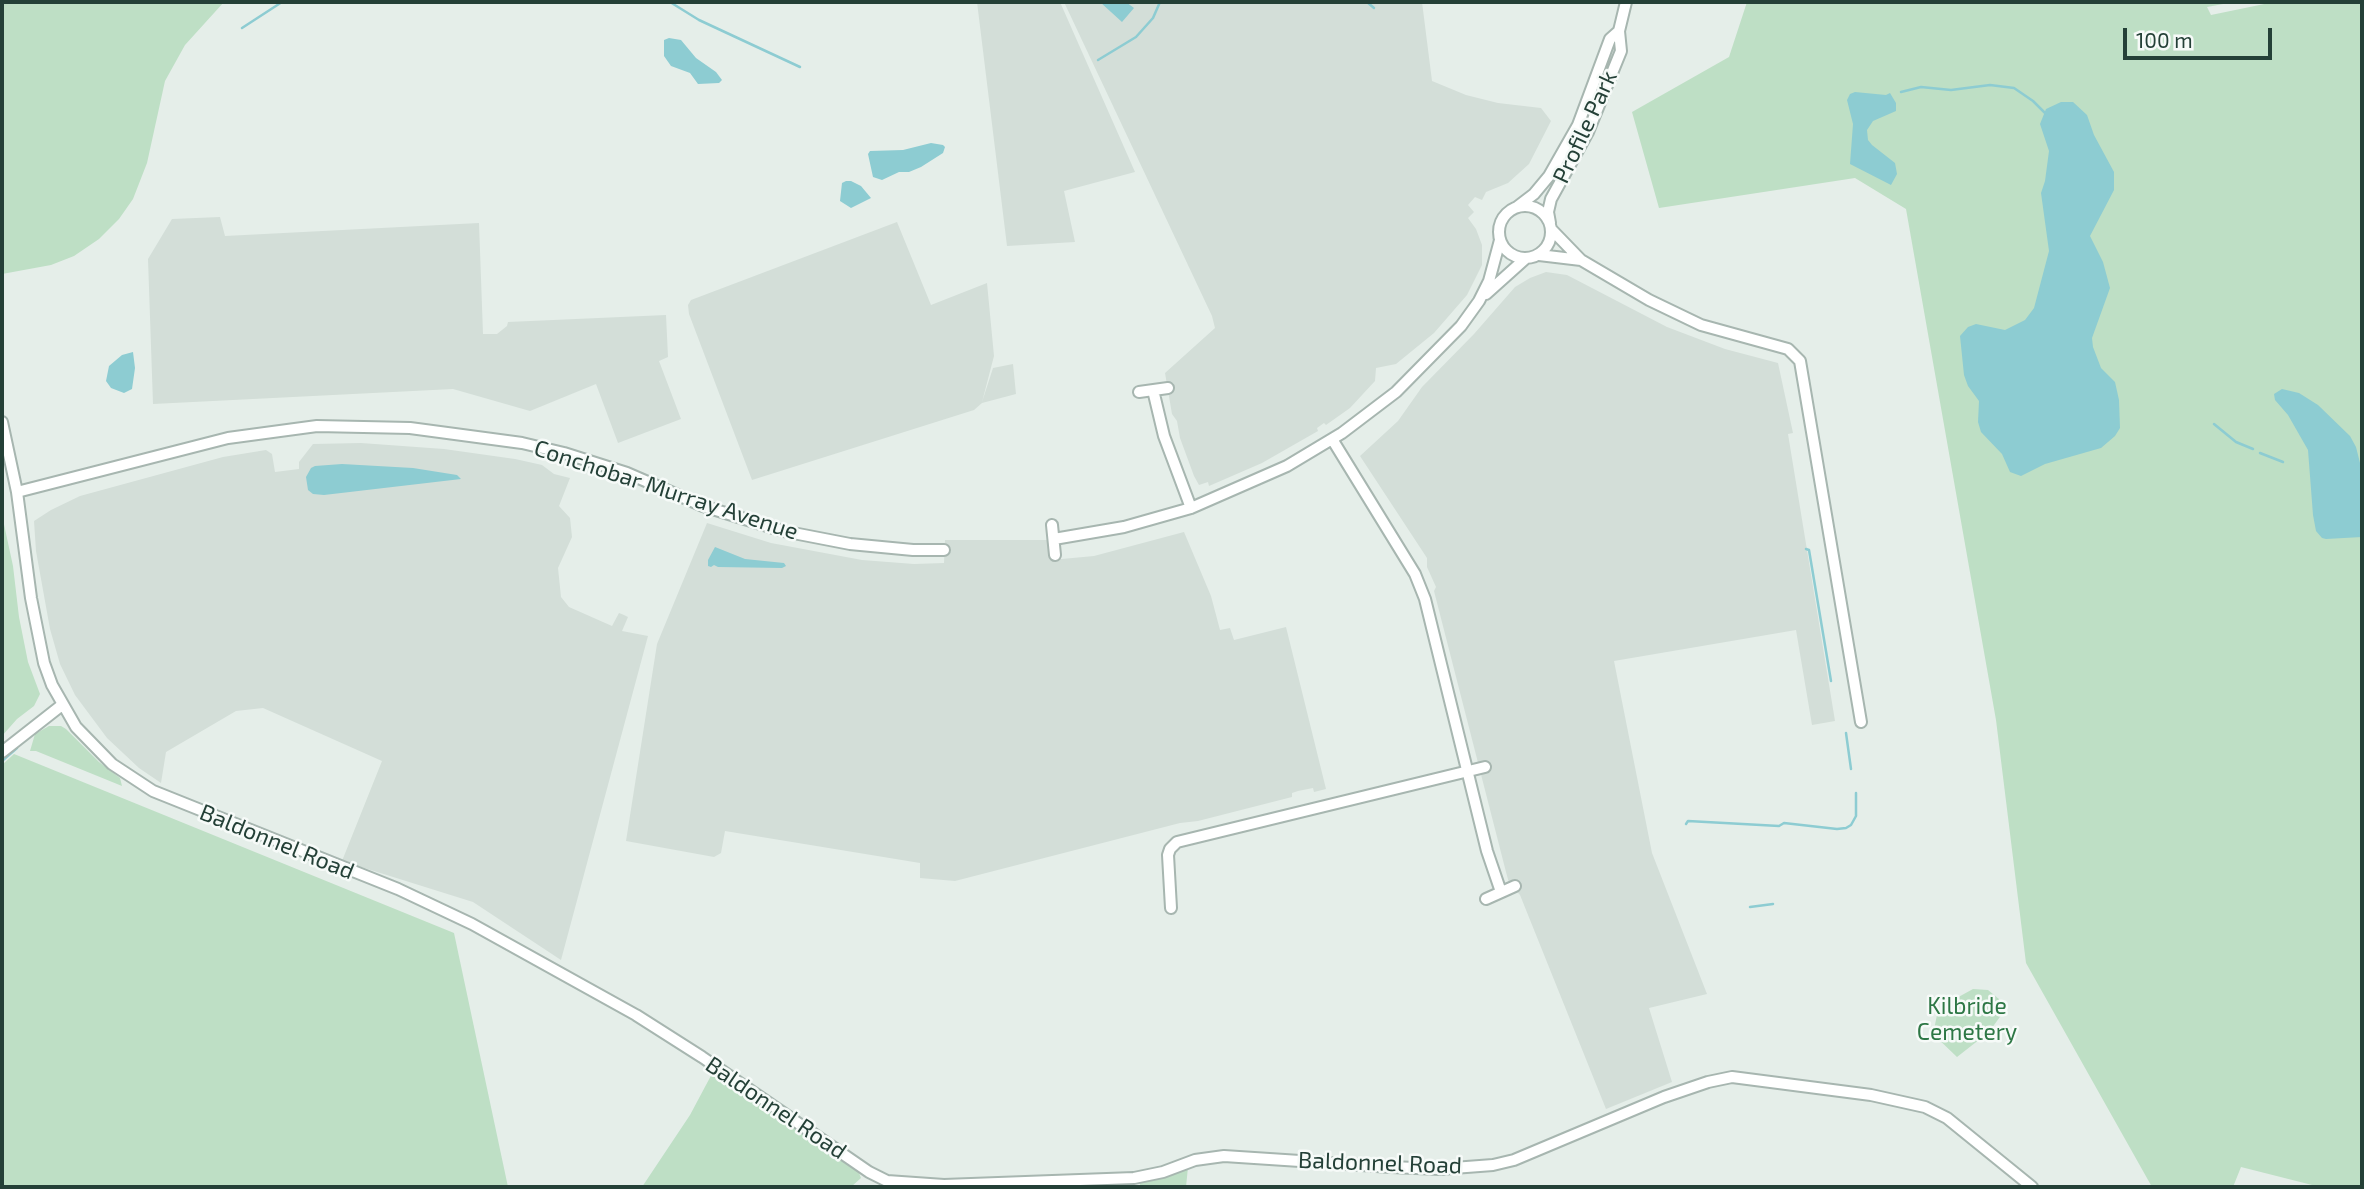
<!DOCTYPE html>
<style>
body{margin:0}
#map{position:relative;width:2364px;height:1189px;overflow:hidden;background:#e5eee9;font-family:"Exo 2",sans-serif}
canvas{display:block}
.frame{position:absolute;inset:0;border:4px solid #244037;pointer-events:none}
.scale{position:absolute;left:2123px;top:28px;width:149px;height:32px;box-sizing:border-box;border:4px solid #244037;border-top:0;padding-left:9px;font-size:21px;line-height:24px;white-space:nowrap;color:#244037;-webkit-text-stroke:5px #f6faf8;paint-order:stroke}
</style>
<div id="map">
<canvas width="2364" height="1189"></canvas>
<div class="frame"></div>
<div class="scale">100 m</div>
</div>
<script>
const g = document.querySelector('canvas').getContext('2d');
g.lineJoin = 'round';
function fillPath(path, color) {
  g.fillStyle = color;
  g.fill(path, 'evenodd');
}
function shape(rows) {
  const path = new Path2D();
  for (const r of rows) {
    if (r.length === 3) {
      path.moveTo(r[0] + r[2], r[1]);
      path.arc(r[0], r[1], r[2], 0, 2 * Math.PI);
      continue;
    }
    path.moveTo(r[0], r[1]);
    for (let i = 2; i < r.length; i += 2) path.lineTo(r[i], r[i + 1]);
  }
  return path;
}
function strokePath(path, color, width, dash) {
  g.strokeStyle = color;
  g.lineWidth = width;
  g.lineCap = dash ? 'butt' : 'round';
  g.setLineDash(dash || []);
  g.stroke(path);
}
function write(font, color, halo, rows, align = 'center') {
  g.font = font + ' "Exo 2",sans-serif';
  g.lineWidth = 5;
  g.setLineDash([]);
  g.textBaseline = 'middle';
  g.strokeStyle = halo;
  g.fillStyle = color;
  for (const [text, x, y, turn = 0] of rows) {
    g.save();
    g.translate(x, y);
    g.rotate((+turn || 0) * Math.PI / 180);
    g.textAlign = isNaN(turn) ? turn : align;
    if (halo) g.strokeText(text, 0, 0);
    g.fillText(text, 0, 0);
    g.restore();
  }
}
fillPath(shape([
 [977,2,1060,2,1135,172,1064,191,1075,242,1007,246],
 [1064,2,1422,2,1432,81,1466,95,1498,103,1541,108,1551,121,1529,164,1508,183,1486,192,1482,200,1475,197,1468,205,1474,212,1468,218,1476,229,1482,245,1482,265,1467,295,1434,333,1396,364,1376,368,1375,381,1350,408,1326,425,1324,423,1317,428,1318,431,1262,463,1209,486,1208,482,1199,485,1194,476,1180,438,1177,421,1172,414,1165,373,1215,328,1212,316],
 [220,217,225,236,479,223,483,334,497,334,507,326,508,322,666,315,668,357,659,361,681,419,618,443,596,384,530,411,453,389,153,404,148,259,172,219],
 [897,222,931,305,987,283,994,356,982,402,993,368,1013,364,1016,394,982,403,974,410,752,480,689,314,688,305,691,300],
 [1546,272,1567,275,1667,327,1725,349,1778,363,1793,433,1788,434,1835,721,1812,725,1796,630,1614,661,1652,853,1707,994,1649,1008,1672,1082,1606,1109,1520,895,1509,883,1506,872,1434,591,1436,587,1427,567,1427,558,1360,456,1398,421,1422,387,1474,334,1515,287,1530,278],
 [361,443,444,449,515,459,542,465,554,474,570,478,559,506,570,518,572,537,558,568,561,597,569,607,612,626,619,613,624,615,628,617,622,631,648,636,561,960,473,902,342,861,382,761,263,708,236,711,166,752,161,783,139,768,107,738,75,695,60,664,50,629,36,551,34,521,51,510,80,496,223,457,266,450,272,454,275,472,299,469,299,462,313,444],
 [707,523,771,543,862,560,914,564,944,563,945,540,1048,540,1051,560,1094,556,1184,532,1211,596,1220,630,1230,628,1234,640,1286,627,1326,789,1314,792,1313,788,1298,791,1292,793,1292,797,1198,821,1180,823,955,881,920,878,920,863,725,831,721,853,714,857,626,841,657,644]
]), '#d3ded8');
fillPath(shape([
 [2,2,224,2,185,45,165,81,147,163,133,199,119,219,99,239,74,256,51,265,2,274],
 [1747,2,2234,2,2207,7,2211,15,2274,2,2362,2,2362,1187,2320,1187,2241,1167,2233,1187,2152,1187,2026,963,1996,720,1906,209,1855,178,1659,208,1632,112,1729,57],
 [2,515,13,566,19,617,28,662,40,694,34,706,17,719,2,736],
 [49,726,61,726,66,729,99,762,120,778,122,786,36,751,30,751,35,734],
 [14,754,454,933,508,1187,2,1187,2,765],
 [1973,989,1988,990,1999,999,2002,1014,1989,1032,1957,1057,1933,1034,1937,1015,1953,1000],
 [714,1070,857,1168,861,1178,851,1187,642,1187,690,1115],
 [1188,1167,1186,1187,1141,1187,1139,1182,1164,1177]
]), '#bedfc5');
fillPath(shape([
 [1100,2,1126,2,1134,8,1122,22],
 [669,38,681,40,696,58,716,72,722,80,719,83,698,84,690,73,671,66,664,56,664,40],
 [1855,92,1886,95,1890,93,1896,103,1896,111,1873,121,1867,130,1868,140,1872,145,1895,163,1897,174,1891,185,1850,164,1853,124,1847,100,1850,94],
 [2061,102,2073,102,2087,115,2094,135,2114,172,2114,190,2090,236,2103,262,2110,288,2092,338,2093,347,2101,368,2115,382,2119,400,2120,428,2115,436,2101,448,2045,464,2021,476,2010,472,2002,454,1981,432,1978,422,1979,401,1968,386,1964,375,1960,336,1968,327,1976,324,2005,330,2025,320,2034,308,2049,251,2041,193,2045,181,2049,151,2040,124,2046,109],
 [931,143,943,145,945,147,943,153,921,167,909,172,899,172,882,180,873,177,868,154,870,151,903,150],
 [846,181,851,181,861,186,871,198,851,208,840,201,842,183],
 [133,352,135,368,132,389,124,393,111,388,106,381,109,366,122,355],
 [2282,389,2299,393,2318,405,2350,436,2356,447,2362,471,2362,537,2326,539,2322,538,2316,531,2313,515,2308,450,2288,415,2275,400,2274,394],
 [342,464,413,468,457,475,461,479,324,495,313,494,308,490,306,477,311,468,315,466],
 [715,547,745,559,784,563,786,566,782,568,718,567,714,565,711,567,708,566,708,560]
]), '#8dccd2');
strokePath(shape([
 [670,2,699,20,800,67],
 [1367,2,1374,8],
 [242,28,282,2],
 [1098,60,1136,37,1153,18,1160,2],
 [1901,92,1921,87,1951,90,1990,85,2014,88,2033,101,2045,113],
 [2214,424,2236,442,2253,449],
 [2260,453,2283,462],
 [1806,549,1809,550,1831,681],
 [1846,733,1851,769],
 [2,761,17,748],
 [1686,824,1688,821,1779,826,1784,823,1837,829,1846,828,1851,825,1856,816,1856,793],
 [1750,907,1773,904]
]), '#8dccd2', 2.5);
const minor = shape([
 [1525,232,26],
 [1517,207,1534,194,1549,176,1578,125,1610,39,1619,31],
 [1550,223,1548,212,1551,199,1588,132,1621,51,1619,31,1626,2],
 [1551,229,1581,260,1649,300,1701,325,1788,349,1800,361,1861,722],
 [1539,255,1581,260],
 [1486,294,1525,259],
 [1153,390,1164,436,1191,508],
 [1139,392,1168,388],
 [2,422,17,492,31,598,44,663,52,685,76,727,112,764,153,791,398,889,472,924,636,1015,702,1057,869,1172,887,1181,944,1185,1134,1178,1163,1172,1195,1160,1224,1156,1391,1167,1440,1169,1493,1165,1514,1160,1664,1097,1708,1082,1732,1077,1871,1095,1925,1107,1947,1118,2032,1187],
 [1332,439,1415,574,1425,599,1487,851,1501,892],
 [17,492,228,438,317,426,410,428,522,443,564,453,627,473,703,506,783,531,850,544,913,550,944,550],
 [1052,525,1055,555],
 [1054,539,1124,527,1191,508,1287,466,1342,433,1396,392,1461,326,1479,301,1489,281,1500,240],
 [2,752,62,705],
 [1486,899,1515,886],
 [1171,908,1168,855,1170,849,1177,842,1485,767]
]);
strokePath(minor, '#a7b6b0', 14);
strokePath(minor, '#fff', 10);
write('23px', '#244037', '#f6faf8', [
 ["Profile Park",1585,127,-65],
 ["Conchobar Murray Avenue",666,490,18],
 ["Baldonnel Road",277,842,22],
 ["Baldonnel Road",776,1108,34],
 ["Baldonnel Road",1380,1163,2]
]);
write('23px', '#2d7745', '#f6faf8', [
 ["Kilbride",1967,1006],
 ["Cemetery",1967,1032]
]);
</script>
